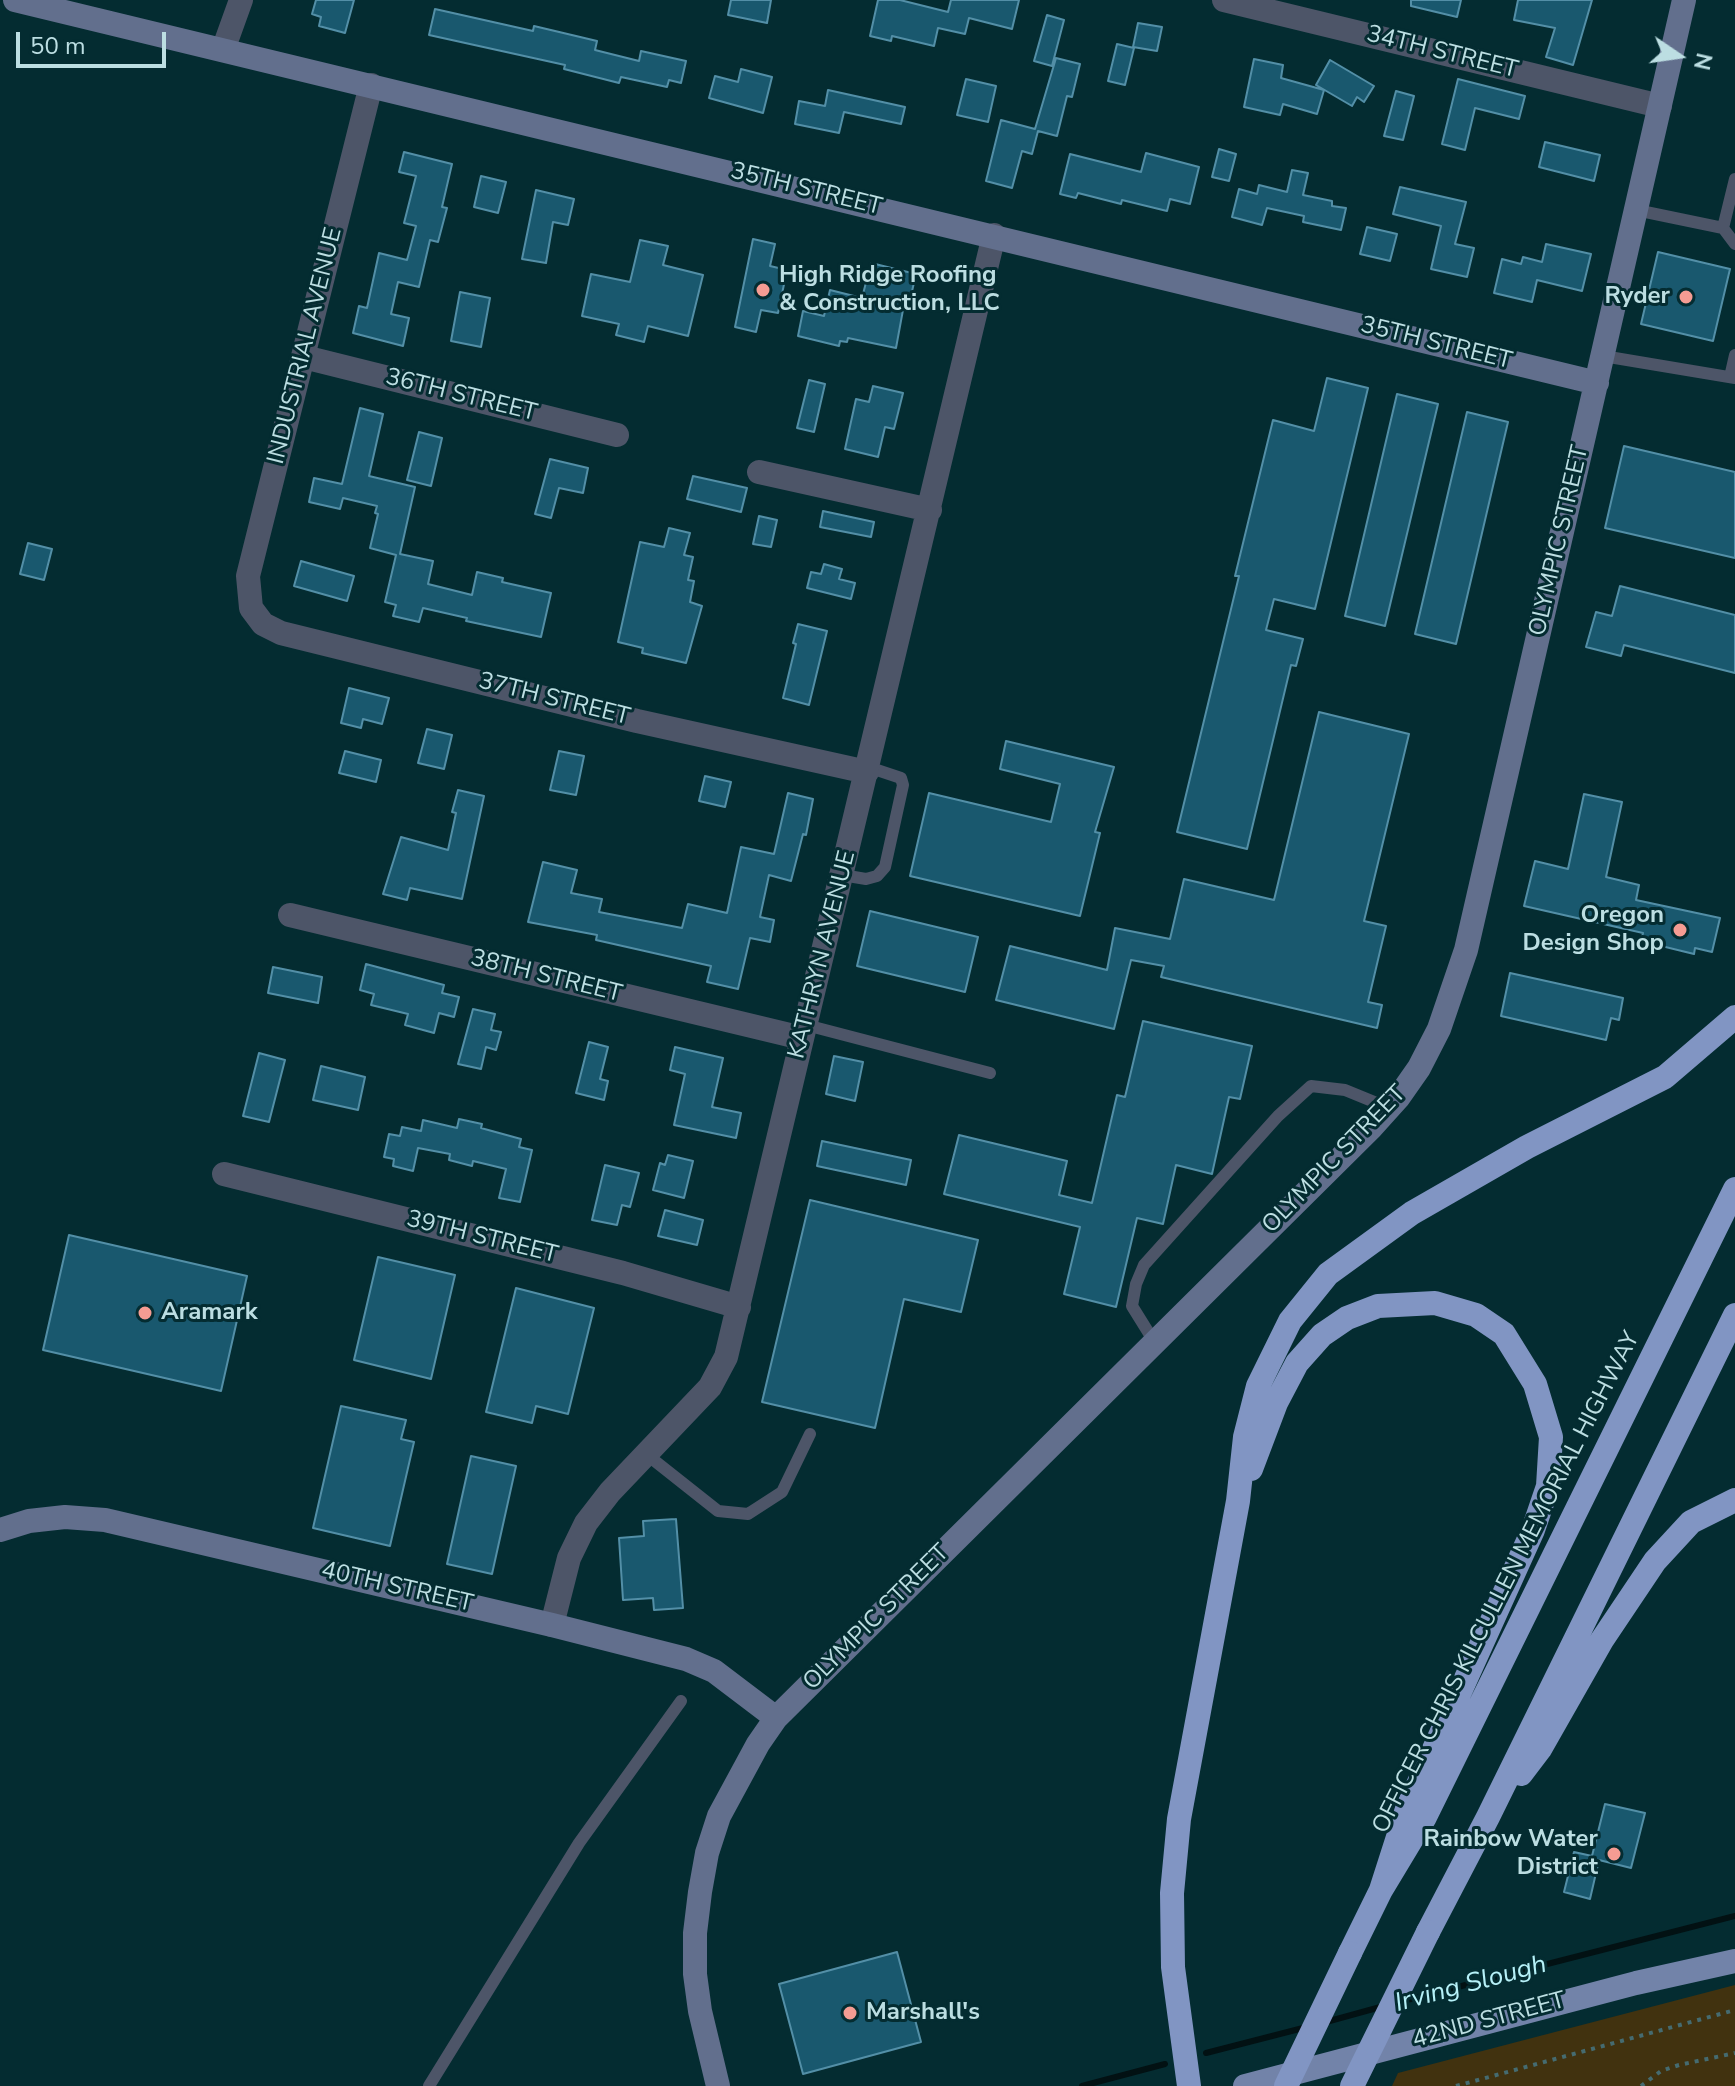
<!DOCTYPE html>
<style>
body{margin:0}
#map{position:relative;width:1735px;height:2086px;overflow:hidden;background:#042c31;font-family:"Nunito Sans",sans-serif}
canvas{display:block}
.north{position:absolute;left:1639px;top:16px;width:80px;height:80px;-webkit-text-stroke:6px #042c31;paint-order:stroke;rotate:103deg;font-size:22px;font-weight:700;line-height:32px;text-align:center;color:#bcdee2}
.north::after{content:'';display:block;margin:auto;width:28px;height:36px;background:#bcdee2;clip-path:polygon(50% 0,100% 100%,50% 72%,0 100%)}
.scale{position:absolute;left:16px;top:32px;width:150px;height:36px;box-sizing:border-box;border:4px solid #bcdee2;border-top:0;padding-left:10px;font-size:24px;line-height:28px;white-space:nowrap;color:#bcdee2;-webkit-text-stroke:6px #042c31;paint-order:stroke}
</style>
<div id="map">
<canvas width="1735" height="2086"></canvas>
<div class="north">N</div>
<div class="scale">50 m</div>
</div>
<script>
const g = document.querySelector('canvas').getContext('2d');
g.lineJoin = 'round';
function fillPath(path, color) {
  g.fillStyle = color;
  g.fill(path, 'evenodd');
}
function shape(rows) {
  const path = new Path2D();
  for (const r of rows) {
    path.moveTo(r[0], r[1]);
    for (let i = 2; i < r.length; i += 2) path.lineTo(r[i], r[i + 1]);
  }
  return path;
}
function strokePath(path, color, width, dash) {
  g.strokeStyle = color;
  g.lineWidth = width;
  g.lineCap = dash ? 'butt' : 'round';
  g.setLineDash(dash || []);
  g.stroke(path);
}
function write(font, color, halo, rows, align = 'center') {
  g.font = font + ' "Nunito Sans",sans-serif';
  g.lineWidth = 6;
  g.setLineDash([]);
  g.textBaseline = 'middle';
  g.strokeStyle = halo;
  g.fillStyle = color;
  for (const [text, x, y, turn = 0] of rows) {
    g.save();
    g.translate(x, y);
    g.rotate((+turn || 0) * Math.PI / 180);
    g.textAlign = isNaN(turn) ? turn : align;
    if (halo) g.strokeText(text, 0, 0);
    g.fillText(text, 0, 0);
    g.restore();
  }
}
fillPath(shape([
 [1735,1985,1735,2086,1392,2086,1398,2073]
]), '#41320f');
strokePath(shape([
 [1403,2001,1735,1916],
 [1326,2022,1384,2006],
 [1206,2053,1307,2027],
 [1082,2086,1165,2064]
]), '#021113', 6);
const building = shape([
 [316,0,354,0,345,33,319,26,321,17,312,14,316,0],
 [731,0,771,0,767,23,728,15,731,0],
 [878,0,900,0,948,12,951,0,1019,0,1012,29,969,18,965,34,938,28,934,46,892,36,891,41,870,36,878,0],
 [1411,0,1461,0,1457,17,1411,6,1411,0],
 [1518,0,1592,0,1573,65,1546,57,1555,28,1514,20,1518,0],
 [435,9,533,31,534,26,597,41,595,50,639,61,641,51,686,61,681,83,669,80,667,87,621,77,619,83,564,69,565,65,429,35,435,9],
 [1047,15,1064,20,1052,66,1034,61,1047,15],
 [1138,23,1162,27,1157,51,1133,47,1138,23],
 [1117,44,1134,48,1125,85,1108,81,1117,44],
 [1056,58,1080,64,1072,97,1067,96,1057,136,1038,131,1032,154,1022,151,1012,188,986,181,1001,120,1035,129,1056,58],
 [1254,59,1283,65,1281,78,1324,90,1317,114,1283,104,1280,115,1244,107,1254,59],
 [1330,60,1374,86,1364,102,1357,97,1352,106,1316,85,1330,60],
 [741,69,772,77,763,113,709,98,715,76,738,82,741,69],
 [966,79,996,86,988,122,957,115,966,79],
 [1458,79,1525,96,1519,119,1475,108,1465,150,1442,144,1458,79],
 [828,90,905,107,901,124,844,112,839,133,795,124,799,101,825,106,828,90],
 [1396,91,1414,96,1403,140,1384,136,1396,91],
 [1545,142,1600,155,1594,181,1539,167,1545,142],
 [1219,149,1236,154,1229,181,1212,177,1219,149],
 [404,152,452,164,442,207,447,208,438,242,430,240,419,287,398,282,391,314,409,318,403,346,353,333,359,306,367,308,379,253,407,260,416,226,404,223,416,176,399,172,404,152],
 [1146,153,1199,167,1190,204,1170,199,1167,211,1122,200,1121,204,1078,193,1076,198,1060,194,1070,154,1141,172,1146,153],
 [1292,170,1308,173,1303,195,1332,201,1332,206,1346,208,1341,230,1303,222,1304,216,1267,208,1262,225,1232,217,1239,189,1257,194,1259,185,1287,192,1292,170],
 [481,176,506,182,498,213,474,207,481,176],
 [1400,187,1466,202,1455,244,1474,248,1467,277,1431,269,1441,226,1393,214,1400,187],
 [536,190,574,199,568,225,553,222,546,263,522,259,536,190],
 [1367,227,1397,234,1390,261,1360,254,1367,227],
 [753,239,775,244,770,266,787,270,778,313,761,310,756,332,735,327,753,239],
 [640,240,668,246,663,265,703,275,688,336,648,326,644,342,616,335,619,324,582,316,591,274,630,282,640,240],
 [1546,244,1591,254,1582,291,1537,280,1532,302,1494,293,1502,259,1521,264,1523,257,1542,262,1546,244],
 [1658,252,1730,269,1713,341,1641,324,1658,252],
 [871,263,916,274,910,300,905,299,896,348,848,338,847,342,840,341,839,346,798,336,803,311,824,316,830,290,862,298,871,263],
 [460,292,490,298,481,347,451,341,460,292],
 [1327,378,1368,388,1315,609,1274,599,1266,630,1303,639,1296,666,1291,665,1247,849,1177,832,1239,576,1235,576,1273,420,1314,431,1327,378],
 [809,380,825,384,814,432,797,428,809,380],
 [873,386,903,393,894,429,885,427,878,457,845,449,856,399,869,402,873,386],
 [1397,394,1438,404,1385,626,1345,616,1397,394],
 [360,408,383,414,369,476,415,487,400,554,433,561,428,584,472,595,477,572,503,578,502,582,551,593,541,637,466,621,467,618,423,608,419,622,393,616,396,605,385,602,396,555,370,548,378,514,375,513,377,506,343,498,340,509,309,502,314,478,342,484,360,408],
 [1467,412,1508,422,1456,644,1415,634,1467,412],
 [419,432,442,438,431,486,407,480,419,432],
 [1624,446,1735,472,1735,558,1605,528,1624,446],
 [550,459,588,468,583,493,559,488,551,518,535,514,550,459],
 [693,476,747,488,741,512,687,499,693,476],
 [823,511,874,522,871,537,820,527,823,511],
 [759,516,777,520,771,547,753,544,759,516],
 [669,528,690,533,684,555,693,557,688,580,694,581,690,602,702,606,686,663,642,653,643,648,618,642,640,542,664,547,669,528],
 [28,543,52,549,44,580,20,574,28,543],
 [301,561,354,576,347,601,294,586,301,561],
 [824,564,842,569,839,579,855,583,851,599,807,588,811,572,821,574,824,564],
 [1620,586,1735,615,1735,673,1624,645,1621,656,1586,647,1596,612,1612,616,1620,586],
 [798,624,827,631,809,705,783,698,796,644,793,643,798,624],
 [349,688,389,698,382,724,363,719,361,728,341,723,349,688],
 [1319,712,1409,734,1364,921,1386,926,1368,1002,1382,1005,1377,1028,1161,977,1164,966,1131,960,1114,1029,996,1000,1010,946,1107,970,1115,928,1170,939,1184,879,1274,900,1319,712],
 [427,729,452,735,444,769,418,763,427,729],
 [1006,741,1114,767,1095,832,1100,833,1080,916,910,876,929,793,1051,822,1060,784,1000,769,1006,741],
 [345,751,381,760,376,782,339,773,345,751],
 [559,751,584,756,576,795,550,790,559,751],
 [705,776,731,782,725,807,699,801,705,776],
 [458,790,484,796,462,899,410,888,407,900,383,894,401,837,448,850,456,813,452,812,458,790],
 [788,793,813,799,806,835,803,834,791,881,769,875,760,917,774,920,770,942,750,938,738,989,707,982,711,966,596,940,597,935,528,922,543,862,577,870,571,893,602,899,599,912,682,928,688,904,727,913,741,847,774,854,788,793],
 [1584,794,1622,802,1606,877,1639,885,1636,900,1720,918,1712,952,1695,948,1694,954,1641,941,1643,933,1524,906,1535,861,1568,869,1584,794],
 [870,911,978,937,965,992,857,966,870,911],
 [366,964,444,985,442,993,459,997,454,1017,439,1013,434,1033,405,1025,408,1014,371,1005,374,994,360,990,366,964],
 [273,967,322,977,318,1003,268,993,273,967],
 [1510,973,1623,998,1619,1020,1611,1018,1606,1040,1501,1016,1510,973],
 [473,1009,495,1014,491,1030,501,1032,496,1050,486,1047,481,1069,458,1064,473,1009],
 [1143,1021,1252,1046,1240,1099,1229,1097,1212,1174,1176,1165,1163,1224,1137,1218,1116,1307,1064,1294,1080,1227,944,1194,959,1135,1067,1161,1059,1195,1092,1203,1117,1095,1125,1097,1143,1021],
 [589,1042,608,1047,600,1079,608,1081,604,1100,576,1093,589,1042],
 [675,1047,723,1058,712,1107,741,1113,736,1138,674,1125,685,1074,670,1070,675,1047],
 [259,1053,285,1060,269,1122,243,1116,259,1053],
 [834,1056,863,1062,855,1101,826,1094,834,1056],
 [321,1066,365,1077,358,1110,313,1100,321,1066],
 [459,1119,482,1124,481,1128,521,1139,519,1147,532,1150,520,1202,499,1198,506,1169,473,1161,472,1166,449,1160,450,1154,418,1148,413,1171,393,1166,394,1159,384,1157,389,1134,400,1136,402,1127,421,1131,423,1120,457,1128,459,1119],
 [822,1141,911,1160,906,1185,817,1166,822,1141],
 [668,1155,693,1161,684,1198,653,1190,660,1163,665,1165,668,1155],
 [605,1165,639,1173,630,1207,622,1205,617,1225,592,1220,605,1165],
 [810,1200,978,1240,961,1312,904,1299,875,1428,762,1402,810,1200],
 [665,1210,703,1220,697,1245,658,1236,665,1210],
 [69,1235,247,1276,221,1391,43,1350,69,1235],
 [378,1257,455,1275,431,1379,354,1360,378,1257],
 [516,1288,594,1308,568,1414,536,1406,532,1423,486,1412,516,1288],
 [341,1406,406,1420,401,1439,414,1442,390,1546,313,1528,341,1406],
 [471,1456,516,1466,492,1574,447,1564,471,1456],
 [676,1519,683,1608,654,1610,653,1598,623,1600,619,1538,644,1536,643,1521,676,1519],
 [1605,1804,1645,1813,1631,1868,1599,1860,1590,1899,1564,1892,1574,1852,1592,1856,1605,1804],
 [897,1952,921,2042,803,2074,779,1984,897,1952]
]);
fillPath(building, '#19586e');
strokePath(building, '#538fa7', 2);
strokePath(shape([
 [1456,2086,1735,2010],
 [1641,2086,1661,2071,1679,2065,1735,2053]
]), '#456b70', 4, [4, 6]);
strokePath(shape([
 [1636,210,1723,228,1735,179],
 [1723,228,1735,244],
 [1603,356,1735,378],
 [1730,377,1735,355],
 [842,875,866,879,877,876,885,867,903,785,901,778,868,767],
 [806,1025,990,1073],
 [1155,1343,1132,1306,1136,1284,1144,1265,1278,1116,1311,1086,1345,1090,1389,1108],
 [646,1454,718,1511,748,1514,782,1492,810,1434],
 [429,2086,579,1843,681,1701]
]), '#4d5568', 12);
strokePath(shape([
 [1224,0,1660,106],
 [223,50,241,0],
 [371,85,248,576,251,608,263,624,281,633,637,721,867,772],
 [304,357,617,435],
 [759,472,930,510],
 [290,915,802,1038],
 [224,1174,623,1273,739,1307],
 [552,1625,569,1558,586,1523,610,1492,710,1387,726,1357,994,235]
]), '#4d5568', 24);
strokePath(shape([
 [15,0,1597,383],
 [0,1530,29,1521,65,1517,105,1520,552,1625,686,1659,714,1671,776,1718],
 [718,2086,700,2011,695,1974,695,1933,700,1892,707,1853,719,1816,758,1744,776,1718,1371,1128,1398,1098,1419,1068,1439,1029,1466,950,1684,0]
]), '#626f8d', 24);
strokePath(shape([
 [1245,2086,1636,1983,1735,1961]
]), '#7283a9', 24);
strokePath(shape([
 [1251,1469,1276,1403,1297,1363,1322,1335,1347,1318,1378,1306,1435,1303,1476,1315,1504,1334,1535,1384,1551,1437,1548,1486,1533,1530,1407,1809,1381,1890],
 [1521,1774,1540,1749,1602,1640,1655,1561,1691,1522,1735,1500],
 [1428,1932,1488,1817,1735,1315],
 [1350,1953,1381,1890,1425,1817,1735,1189],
 [1189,2086,1173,1967,1172,1893,1179,1819,1238,1501,1245,1437,1258,1386,1290,1321,1328,1274,1412,1213,1527,1147,1665,1077,1735,1017]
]), '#8195c3', 24);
strokePath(shape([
 [1286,2086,1350,1953],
 [1352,2086,1428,1932]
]), '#8195c3', 24);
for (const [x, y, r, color] of [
 [763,290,8,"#f59c93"],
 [1686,297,8,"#f59c93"],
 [1680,930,8,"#f59c93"],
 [145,1313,8,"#f59c93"],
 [1614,1854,8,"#f59c93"],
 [850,2013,8,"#f59c93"]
]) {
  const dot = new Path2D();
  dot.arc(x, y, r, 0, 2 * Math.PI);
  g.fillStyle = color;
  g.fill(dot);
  strokePath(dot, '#042c31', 3);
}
write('24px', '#bcdee2', '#042c31', [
 ["34TH STREET",1442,53,14],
 ["35TH STREET",806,190,14],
 ["35TH STREET",1436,344,14],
 ["INDUSTRIAL AVENUE",306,346,-76],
 ["36TH STREET",461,396,14],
 ["OLYMPIC STREET",1560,541,-77],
 ["37TH STREET",554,700,14],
 ["KATHRYN AVENUE",823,955,-76],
 ["38TH STREET",546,977,14],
 ["OLYMPIC STREET",1335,1160,-46],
 ["39TH STREET",482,1238,14],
 ["OFFICER CHRIS KILCULLEN MEMORIAL HIGHWAY",1507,1583,-63],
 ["40TH STREET",397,1588,13],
 ["OLYMPIC STREET",877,1618,-45],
 ["42ND STREET",1489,2021,-15]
]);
write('bold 24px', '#bcdee2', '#042c31', [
 ["High Ridge Roofing",779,276],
 ["& Construction, LLC",779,304],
 ["Ryder",1670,297,"right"],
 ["Oregon",1664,916,"right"],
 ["Design Shop",1664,944,"right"],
 ["Aramark",161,1313],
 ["Rainbow Water",1598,1840,"right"],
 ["District",1598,1868,"right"],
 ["Marshall's",866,2013]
], 'left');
write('italic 26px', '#b6f1f8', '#042c31', [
 ["Irving Slough",1471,1985,-15]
]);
</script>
